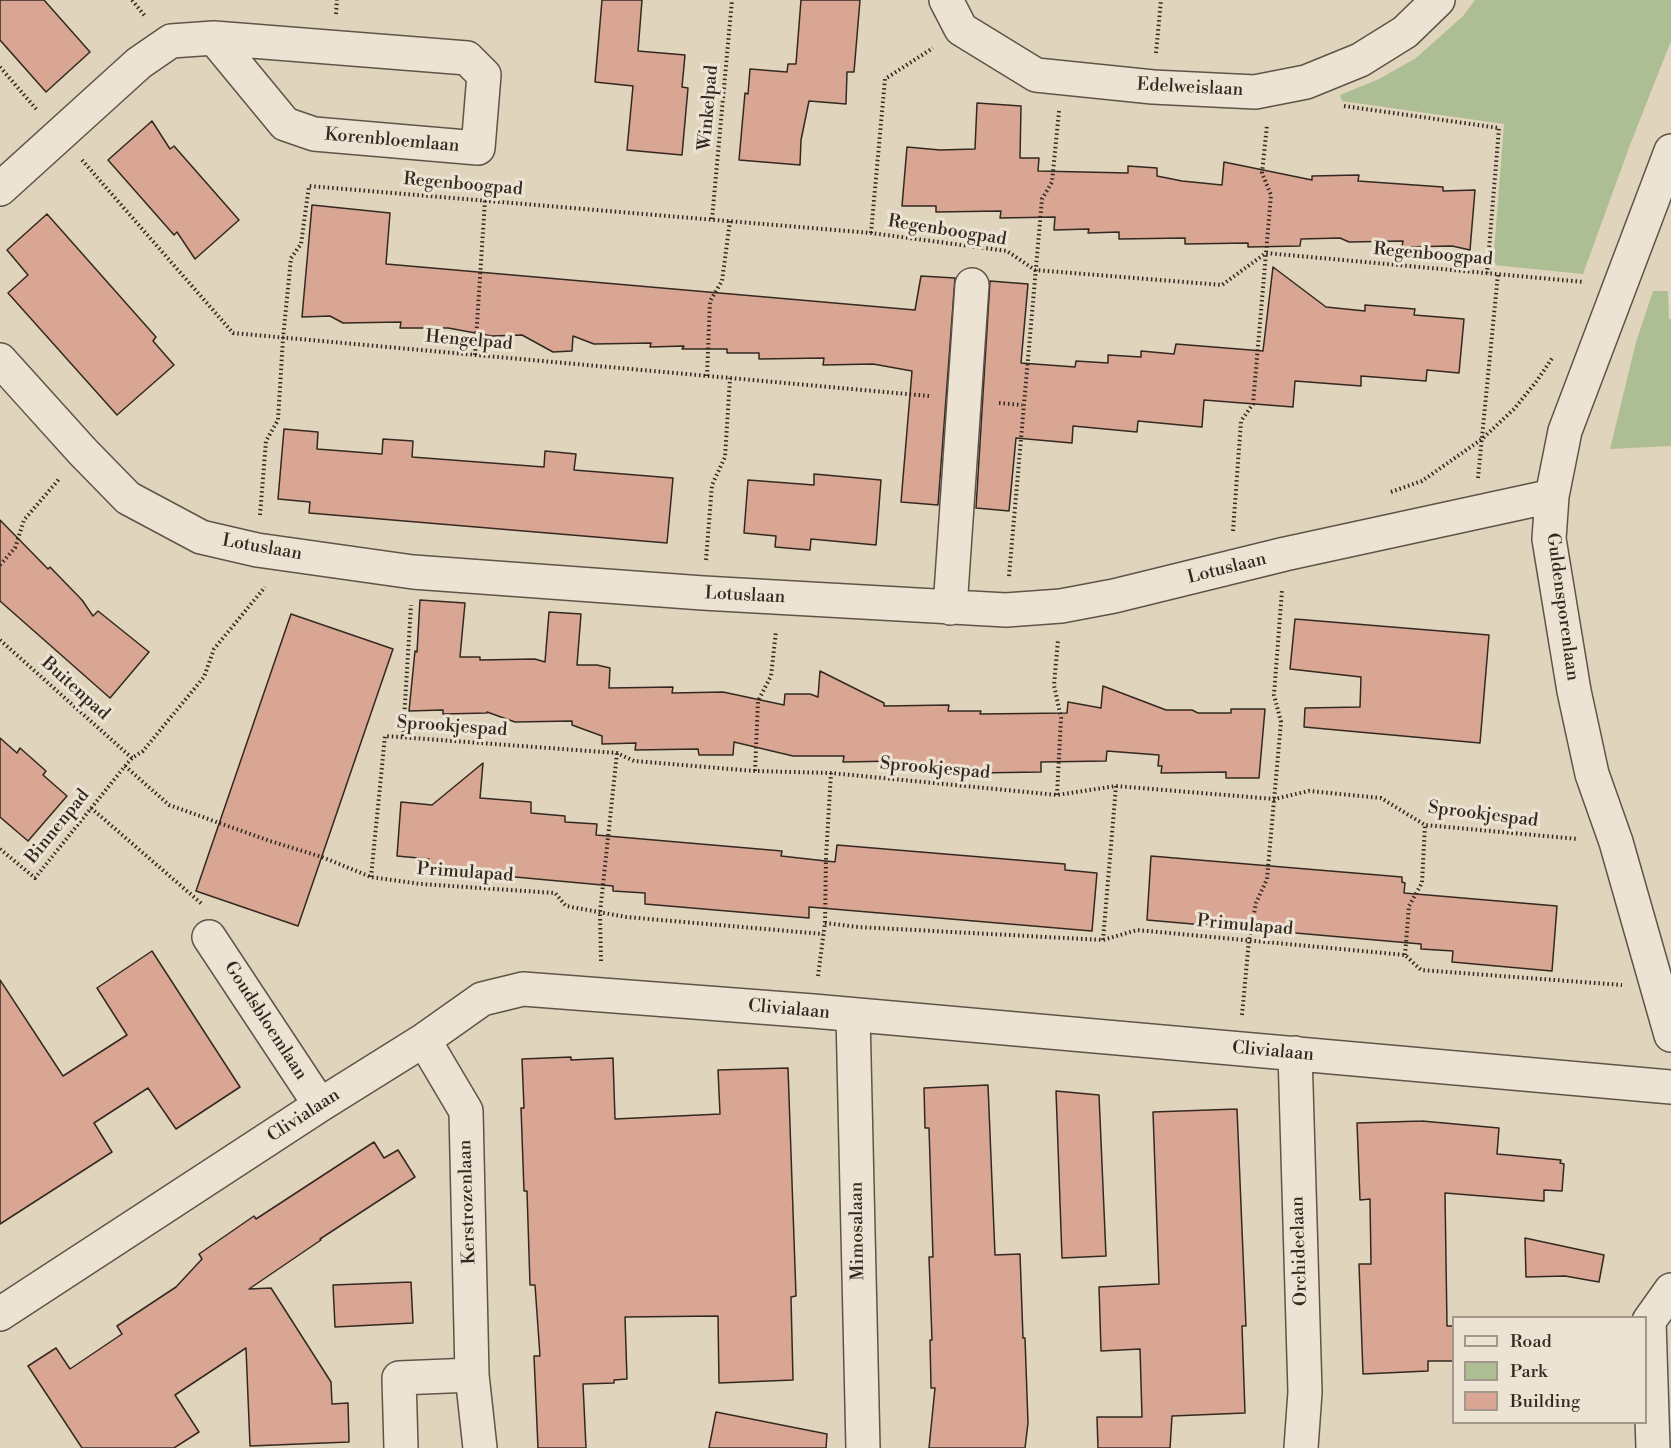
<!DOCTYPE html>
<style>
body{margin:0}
#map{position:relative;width:1671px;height:1448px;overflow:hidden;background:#e1d4bc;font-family:"Libre Bodoni",serif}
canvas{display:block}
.legend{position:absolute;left:1452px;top:1316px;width:195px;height:108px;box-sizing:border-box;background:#ece3d3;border:2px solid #a2998c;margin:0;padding:8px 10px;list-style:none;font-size:18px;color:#332921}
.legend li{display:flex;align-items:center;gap:12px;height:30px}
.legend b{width:30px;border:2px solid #a2998c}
</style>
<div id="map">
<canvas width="1671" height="1448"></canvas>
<ul class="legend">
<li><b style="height:8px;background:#ece3d3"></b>Road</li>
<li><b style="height:16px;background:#aebe94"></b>Park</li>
<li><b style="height:16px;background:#d9a694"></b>Building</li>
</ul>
</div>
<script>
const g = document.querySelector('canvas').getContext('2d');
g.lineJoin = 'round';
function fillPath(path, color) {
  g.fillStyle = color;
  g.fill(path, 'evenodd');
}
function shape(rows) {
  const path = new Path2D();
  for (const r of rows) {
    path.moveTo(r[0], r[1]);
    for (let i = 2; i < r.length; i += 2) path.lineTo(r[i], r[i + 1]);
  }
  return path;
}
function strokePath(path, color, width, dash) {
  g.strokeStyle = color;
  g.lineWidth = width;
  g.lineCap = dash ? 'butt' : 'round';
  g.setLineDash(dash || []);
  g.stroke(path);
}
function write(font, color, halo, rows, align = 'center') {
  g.font = font + ' "Libre Bodoni",serif';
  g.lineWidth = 6;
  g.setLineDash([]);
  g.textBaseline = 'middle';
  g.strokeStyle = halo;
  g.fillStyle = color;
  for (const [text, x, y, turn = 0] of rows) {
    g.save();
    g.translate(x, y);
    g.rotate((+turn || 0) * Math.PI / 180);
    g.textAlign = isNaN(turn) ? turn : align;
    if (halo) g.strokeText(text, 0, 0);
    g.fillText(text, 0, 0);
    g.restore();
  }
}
fillPath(shape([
 [1475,0,1671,0,1671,41,1630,145,1583,274,1493,265,1504,124,1342,101,1340,95,1379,79,1416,58,1463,16],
 [1653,291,1668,291,1669,319,1671,319,1671,446,1610,449,1636,342]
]), '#aebe94');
const building = shape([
 [0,0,44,0,90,52,46,92,0,40,0,0],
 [602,0,642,0,638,51,685,55,682,87,688,88,682,155,627,150,633,86,595,82,602,0],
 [801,0,860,0,854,72,847,72,846,104,809,101,801,140,800,165,739,160,745,93,748,94,750,69,787,72,788,64,796,64,801,0],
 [977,103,1021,106,1020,158,1039,158,1038,171,1128,173,1128,166,1157,168,1157,176,1182,181,1222,185,1224,162,1312,180,1312,176,1359,175,1358,181,1443,187,1443,191,1475,190,1470,250,1452,246,1402,247,1403,241,1349,242,1340,238,1301,239,1300,246,1248,247,1248,243,1185,244,1185,238,1119,239,1119,232,1088,233,1089,229,1054,230,1055,217,1000,218,1001,211,936,212,936,206,902,206,907,147,940,150,975,149,977,103],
 [152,121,170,149,174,146,239,220,195,259,177,232,174,235,108,160,152,121],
 [312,205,390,213,386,264,915,310,921,276,955,278,938,505,901,502,912,371,873,364,823,365,824,358,759,359,759,353,727,353,727,349,682,349,684,346,650,347,651,343,594,344,573,336,572,351,553,352,522,335,492,336,448,328,400,328,401,322,343,323,330,316,302,317,312,205],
 [47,214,156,337,153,341,174,365,117,415,8,293,28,275,7,250,47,214],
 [1273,267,1326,307,1365,311,1365,305,1415,309,1414,315,1464,319,1459,373,1427,370,1426,381,1361,376,1361,386,1295,381,1293,407,1204,400,1202,427,1138,421,1137,432,1073,426,1072,443,1016,438,1009,511,976,508,990,281,1028,284,1021,363,1075,367,1076,361,1108,363,1108,355,1141,357,1141,351,1174,354,1176,344,1263,351,1273,267],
 [284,429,318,432,317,449,382,454,383,439,413,441,412,457,544,467,545,451,576,454,574,470,673,478,667,543,309,513,310,502,278,499,284,429],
 [814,474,881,480,876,545,811,539,810,550,775,547,776,536,744,533,748,480,814,485,814,474],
 [0,520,48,569,50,567,82,600,93,616,98,611,149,652,110,698,0,601,0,520],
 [420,600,465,603,460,657,480,657,480,660,535,659,545,662,549,612,581,614,577,665,597,665,610,668,609,688,673,687,672,693,723,692,784,705,785,694,810,694,818,697,820,671,884,703,884,706,949,705,948,711,981,711,980,714,1067,713,1068,702,1101,708,1103,686,1166,710,1192,710,1198,713,1231,713,1231,709,1265,709,1259,778,1226,778,1226,772,1161,773,1162,766,1158,766,1159,755,1107,751,1106,761,1041,762,1041,772,974,773,975,767,922,767,897,761,843,762,844,756,793,756,734,742,733,755,699,755,698,749,635,750,636,743,602,744,602,736,572,725,572,721,515,722,487,712,487,713,443,714,443,710,409,711,415,651,417,652,420,600],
 [291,614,393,649,298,926,196,891,291,614],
 [1295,619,1489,635,1480,743,1304,727,1305,708,1360,707,1361,677,1290,669,1295,619],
 [0,738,17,753,20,748,46,771,43,775,67,796,28,841,0,817,0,738],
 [483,763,480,798,531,802,531,813,565,816,565,822,597,824,596,835,782,851,781,856,835,862,837,845,1065,864,1065,870,1097,873,1092,931,809,907,809,918,645,904,645,893,613,891,613,886,428,869,429,859,397,856,401,802,432,805,483,763],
 [1151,856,1402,877,1402,882,1405,883,1404,893,1557,906,1552,971,1452,962,1453,951,1421,949,1421,944,1147,920,1151,856],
 [152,951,240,1087,176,1129,148,1088,94,1123,112,1152,0,1224,0,980,63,1076,127,1035,97,988,152,951],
 [571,1057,571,1060,613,1058,615,1119,720,1114,718,1070,788,1068,796,1296,791,1297,793,1380,719,1383,718,1316,625,1317,627,1379,614,1380,614,1383,583,1384,586,1448,538,1448,534,1356,540,1356,535,1285,530,1285,527,1191,524,1191,521,1108,524,1108,522,1059,571,1057],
 [988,1085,995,1255,1020,1254,1023,1338,1025,1338,1028,1423,1025,1448,929,1448,935,1388,931,1388,930,1340,932,1340,929,1257,933,1257,929,1128,925,1128,924,1088,988,1085],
 [1056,1091,1099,1095,1106,1256,1062,1258,1056,1091],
 [1237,1109,1246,1326,1242,1326,1245,1413,1172,1416,1170,1448,1098,1448,1097,1417,1142,1417,1140,1349,1101,1351,1099,1287,1159,1284,1153,1112,1237,1109],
 [1422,1121,1499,1128,1497,1154,1561,1160,1560,1163,1564,1164,1562,1191,1544,1190,1544,1201,1445,1193,1447,1326,1454,1326,1454,1361,1428,1361,1428,1371,1363,1374,1359,1264,1371,1264,1370,1199,1360,1200,1357,1123,1422,1121],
 [374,1142,384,1158,398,1150,415,1177,320,1239,321,1240,249,1289,271,1288,331,1382,332,1404,348,1403,349,1442,250,1446,246,1348,175,1395,199,1432,174,1448,82,1448,28,1366,56,1348,70,1369,122,1334,117,1326,176,1287,202,1259,199,1254,254,1216,256,1219,374,1142],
 [1525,1238,1604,1255,1599,1282,1565,1276,1526,1277,1525,1238],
 [411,1282,413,1323,335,1327,333,1285,411,1282],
 [716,1412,827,1434,826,1448,709,1448,716,1412]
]);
fillPath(building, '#d9a694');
strokePath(building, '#332921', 1.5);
const minor = shape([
 [946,0,961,29,1036,75,1153,87,1255,92,1306,82,1360,60,1405,32,1438,0],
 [1671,151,1565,431,1552,496,1549,539,1574,691,1592,774,1616,842,1671,1035],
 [0,189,139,63,171,41,214,38,467,58,484,75,478,148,314,134,285,124,214,38],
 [0,360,83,452,128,498,201,537,257,550,413,572,703,593,1006,610,1061,606,1114,596,1285,554,1552,496],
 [950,608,972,285],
 [209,937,320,1105],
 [853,1015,863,1448],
 [424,1040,466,1111,472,1375,480,1448],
 [1295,1053,1305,1392,1301,1448],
 [0,1314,320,1105,424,1040,482,999,523,989,813,1011,1671,1087],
 [401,1448,399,1378,472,1375],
 [1653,1448,1649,1321,1671,1290]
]);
strokePath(minor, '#5e5448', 36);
strokePath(shape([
 [132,0,145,16],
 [336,14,337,0],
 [1156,53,1161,0],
 [0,67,37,110],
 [1344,106,1499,128,1487,273],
 [82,160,233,333,929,396],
 [712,219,732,0],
 [871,233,885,79,933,48],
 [475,355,485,200],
 [707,376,710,301,722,281,730,221],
 [999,403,1022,405],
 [1478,478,1498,274],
 [1391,492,1422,481,1482,439,1514,409,1536,382,1553,357],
 [260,515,266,441,278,420,283,338,291,258,301,244,309,186,871,233,1007,251,1035,270,1222,285,1266,253,1584,282],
 [1233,531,1241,421,1253,404,1271,195,1262,173,1267,125],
 [706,560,712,485,725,457,730,378],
 [0,565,15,548,24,520,60,478],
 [1009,576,1042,199,1052,182,1059,111],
 [0,640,132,758],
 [403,736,411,605],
 [125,766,169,805,270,841,322,857,371,877,421,884,555,893,566,906,626,917,823,934],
 [755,771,758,701,771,676,776,631],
 [1057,795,1061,718,1054,685,1058,640],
 [91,808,202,904],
 [0,849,35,878,125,766,132,758,143,751,204,677,214,649,265,587],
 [371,877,385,736,617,753,634,761,755,771,831,773,1057,795,1116,786,1274,799,1309,791,1381,798,1425,825,1578,839],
 [825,923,858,927,1103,940,1137,930,1405,955,1421,970,1622,985],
 [1103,940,1116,786],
 [1405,955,1409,906,1422,883,1425,825],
 [601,961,600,913,617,753],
 [818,976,825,923,826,857,831,773],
 [1242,1015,1249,940,1256,903,1267,879,1281,722,1274,695,1282,590]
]), '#332921', 4, [1.5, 3]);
strokePath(minor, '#ece3d3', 33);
write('18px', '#332921', '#ece3d3', [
 ["Edelweislaan",1190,88,3],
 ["Winkelpad",709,108,-85],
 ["Korenbloemlaan",392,141,5],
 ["Regenboogpad",463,185,5],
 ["Regenboogpad",947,231,9],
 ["Regenboogpad",1433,255,5],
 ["Hengelpad",469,341,5],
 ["Lotuslaan",262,548,10],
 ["Lotuslaan",1227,569,-14],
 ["Lotuslaan",745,596,3],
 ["Guldensporenlaan",1562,607,82],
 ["Buitenpad",75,689,42],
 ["Sprookjespad",452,727,4],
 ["Sprookjespad",935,769,5],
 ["Sprookjespad",1483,815,7],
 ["Binnenpad",58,827,-51],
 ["Primulapad",465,873,4],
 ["Primulapad",1245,926,5],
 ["Clivialaan",789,1010,5],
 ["Goudsbloemlaan",265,1021,57],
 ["Clivialaan",1273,1052,5],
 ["Clivialaan",304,1116,-33],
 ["Kerstrozenlaan",468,1202,-92],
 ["Mimosalaan",858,1231,-91],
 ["Orchideelaan",1300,1251,-92]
]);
</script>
